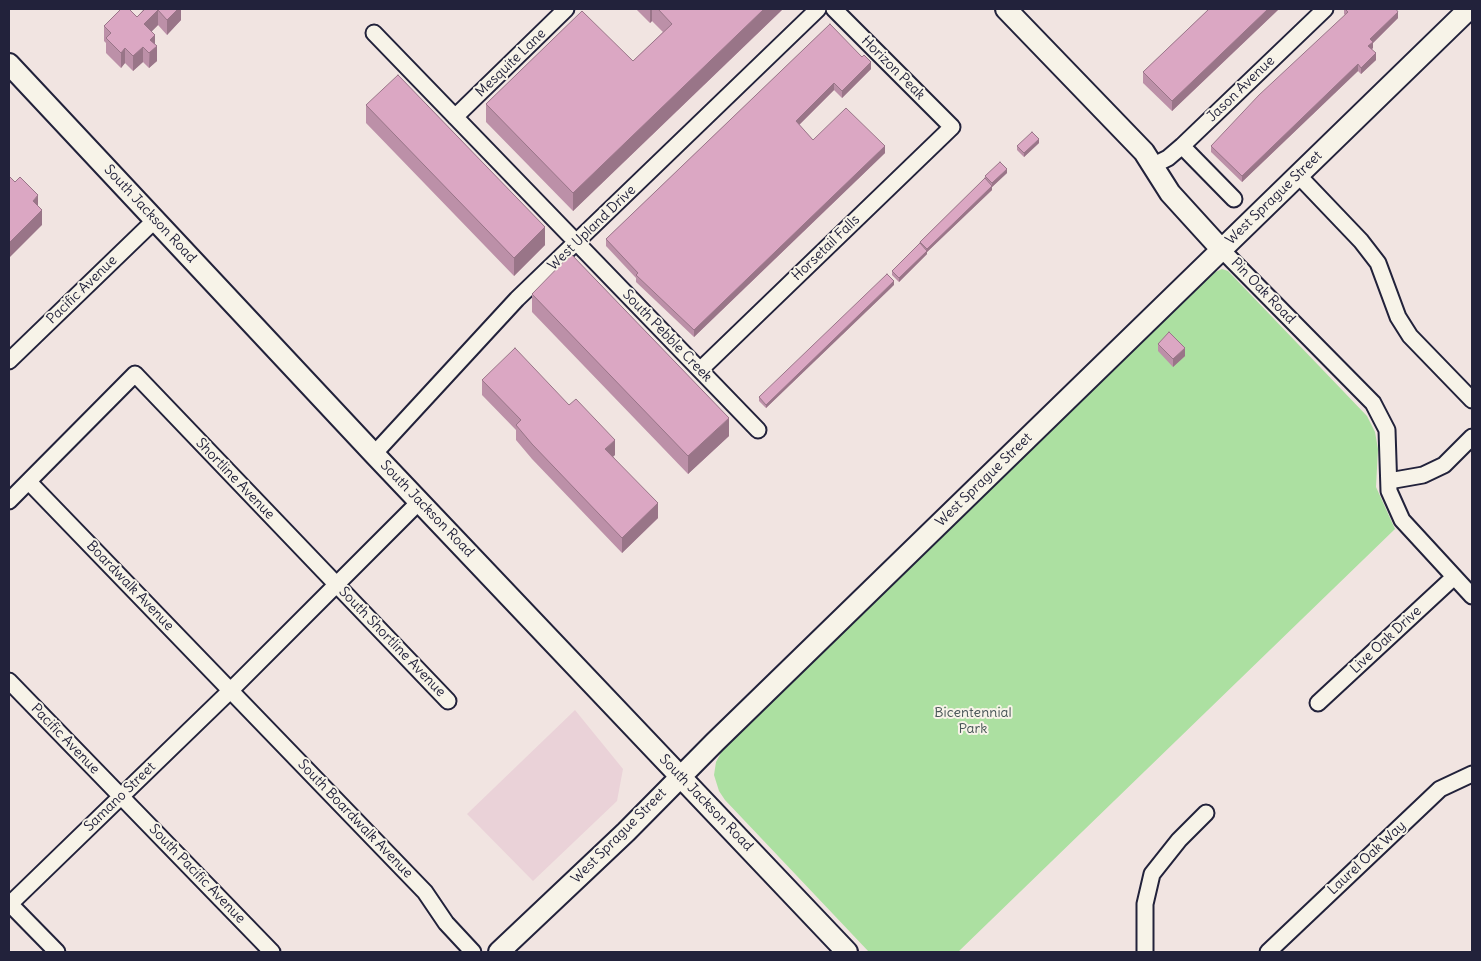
<!DOCTYPE html>
<style>
body{margin:0}
#map{position:relative;width:1481px;height:961px;overflow:hidden;background:#f1e4e1;font-family:Delius,sans-serif}
canvas{display:block}
.frame{position:absolute;inset:0;border:10px solid #22223b;pointer-events:none}
</style>
<div id="map">
<canvas width="1481" height="961"></canvas>
<div class="frame"></div>
</div>
<script>
const g = document.querySelector('canvas').getContext('2d');
g.lineJoin = 'round';
function fillPath(path, color) {
  g.fillStyle = color;
  g.fill(path, 'evenodd');
}
function shape(rows) {
  const path = new Path2D();
  for (const r of rows) {
    path.moveTo(r[0], r[1]);
    for (let i = 2; i < r.length; i += 2) path.lineTo(r[i], r[i + 1]);
  }
  return path;
}
function strokePath(path, color, width, dash) {
  g.strokeStyle = color;
  g.lineWidth = width;
  g.lineCap = dash ? 'butt' : 'round';
  g.setLineDash(dash || []);
  g.stroke(path);
}
function write(font, color, halo, rows, align = 'center') {
  g.font = font + ' Delius,sans-serif';
  g.lineWidth = 4;
  g.setLineDash([]);
  g.textBaseline = 'middle';
  g.strokeStyle = halo;
  g.fillStyle = color;
  for (const [text, x, y, turn = 0] of rows) {
    g.save();
    g.translate(x, y);
    g.rotate((+turn || 0) * Math.PI / 180);
    g.textAlign = isNaN(turn) ? turn : align;
    if (halo) g.strokeText(text, 0, 0);
    g.fillText(text, 0, 0);
    g.restore();
  }
}
fillPath(shape([
 [575,710,623,769,617,801,533,881,467,814]
]), '#ead2d8');
fillPath(shape([
 [1222,269,1228,271,1367,416,1375,432,1378,449,1376,487,1395,529,958,952,869,952,725,800,719,791,714,775,716,762,724,747,1213,273]
]), '#ace0a1');
const street = shape([
 [374,33,758,430],
 [455,117,566,9],
 [1182,146,1234,199],
 [1154,165,1168,158,1182,146,1325,9],
 [1298,175,1361,241,1378,263,1398,317,1410,336,1472,400],
 [1221,249,1373,403,1387,430,1389,491,1402,520,1472,596],
 [9,361,155,220],
 [700,370,952,127,834,9],
 [374,454,517,299,818,9],
 [1389,481,1423,475,1444,465,1472,437],
 [29,482,425,892,446,923,473,952],
 [9,501,135,374,448,701],
 [9,681,272,952],
 [1318,703,1454,577],
 [9,903,57,952],
 [10,904,231,690,420,501],
 [1145,952,1145,904,1152,874,1179,840,1206,813],
 [1268,952,1440,789,1472,774]
]);
const secondary = shape([
 [1006,9,1144,152,1170,193,1221,249],
 [9,64,374,454,847,952],
 [499,952,626,832,715,742,1469,9]
]);
strokePath(street, '#22223b', 19);
strokePath(secondary, '#22223b', 24);
strokePath(street, '#f7f3e8', 15);
strokePath(secondary, '#f7f3e8', 20);
fillPath(shape([
 [142,9,181,9,181,20,167,35,158,25,151,32,155,44,157,61,149,68,143,62,133,71,125,63,121,68,106,53,106,43,104,41,104,26,137,17,143,10],
 [636,9,783,9,573,211,486,122,486,104,633,61,663,32,652,21,650,23],
 [1209,9,1279,9,1172,111,1143,83,1143,72],
 [1344,9,1396,9,1398,18,1373,43,1373,48,1372,49,1376,60,1361,74,1358,71,1242,182,1211,152,1211,146,1345,15,1344,14],
 [830,24,871,69,842,98,834,90,799,125,813,140,885,153,694,337,636,282,636,278,606,246,606,239],
 [366,105,545,245,514,276,366,123],
 [1039,143,1024,157,1017,150,1017,146],
 [1007,173,992,187,992,190,927,252,927,254,899,282,892,275,892,271,920,244,920,242,985,178,985,176],
 [894,285,766,408,759,401,759,397],
 [532,294,729,436,688,474,532,312],
 [1158,344,1185,356,1173,367,1158,351],
 [482,380,615,455,613,456,658,518,622,553,532,459,516,440,516,430,482,395]
]), '#bc90a8');
fillPath(shape([
 [178,9,181,9,181,20,167,35,167,20],
 [650,9,652,9,652,21,650,23],
 [764,9,783,9,573,211,573,193],
 [1268,9,1279,9,1172,111,1172,101],
 [158,10,158,25,144,39,144,24],
 [1398,12,1398,18,1373,43,1373,48,1368,52,1368,46,1370,39],
 [155,35,155,48,157,46,157,61,149,68,150,40],
 [143,47,143,62,133,71,133,56],
 [125,48,125,63,121,68,121,53],
 [1376,53,1376,60,1361,74,1361,68],
 [871,62,871,69,842,98,842,91],
 [1358,64,1358,71,1242,182,1242,176],
 [834,83,834,90,796,128,796,121],
 [1039,139,1039,143,1024,157,1024,153],
 [885,146,885,153,694,337,694,330],
 [1007,169,1007,173,992,187,992,190,927,252,927,254,899,282,899,278,927,249,992,186,992,183],
 [38,195,38,211,33,201],
 [42,210,42,225,9,258,9,243],
 [545,227,545,245,514,276,514,258],
 [894,281,894,285,766,408,766,405],
 [1185,348,1185,356,1173,367,1173,359],
 [729,418,729,436,688,474,688,456],
 [615,440,615,455,605,464,605,449],
 [658,503,658,518,622,553,622,538]
]), '#997588');
const building = shape([
 [121,9,129,9,137,17,145,9,178,9,167,20,158,10,144,24,155,35,150,40,157,46,149,53,143,47,133,56,125,48,121,53,106,38,111,33,104,26,121,9],
 [658,9,764,9,573,193,486,104,582,11,633,61,672,24,658,9],
 [1209,9,1268,9,1172,101,1143,72,1209,9],
 [1345,9,1396,9,1398,12,1370,39,1373,42,1368,46,1376,53,1361,68,1358,64,1242,176,1211,146,1259,95,1348,12,1345,9],
 [830,24,862,57,864,55,871,62,842,91,834,83,796,121,813,140,846,108,885,146,694,330,636,275,638,273,606,239,830,24],
 [398,75,545,227,514,258,366,105,398,75],
 [1032,132,1039,139,1024,153,1017,146,1032,132],
 [1000,162,1007,169,992,183,985,176,1000,162],
 [9,176,15,182,20,177,38,195,33,201,42,210,9,243,9,176],
 [985,178,992,186,927,249,920,242,985,178],
 [920,243,927,251,899,278,892,271,920,243],
 [571,254,729,418,688,456,532,294,571,254],
 [887,274,894,281,766,405,759,397,887,274],
 [1169,332,1185,348,1173,359,1158,344,1169,332],
 [515,348,569,405,576,399,615,440,605,449,658,503,622,538,532,444,516,425,521,420,482,380,515,348]
]);
fillPath(building, '#dba7c3');
strokePath(building, '#997588', 1);
write('14px', '#22223b', '#f7f3e8', [
 ["Mesquite Lane",511,63,-44],
 ["Horizon Peak",893,68,45],
 ["Jason Avenue",1241,89,-44],
 ["West Sprague Street",1274,198,-44],
 ["South Jackson Road",150,214,47],
 ["West Upland Drive",592,228,-44],
 ["Horsetail Falls",826,248,-44],
 ["Pacific Avenue",82,290,-44],
 ["Pin Oak Road",1263,291,46],
 ["South Pebble Creek",667,336,46],
 ["Shortline Avenue",235,479,46],
 ["West Sprague Street",984,480,-44],
 ["South Jackson Road",427,509,46],
 ["Boardwalk Avenue",130,586,46],
 ["Live Oak Drive",1386,640,-43],
 ["South Shortline Avenue",392,642,46],
 ["Pacific Avenue",65,739,46],
 ["Samano Street",120,797,-44],
 ["South Jackson Road",706,803,46],
 ["South Boardwalk Avenue",355,819,46],
 ["West Sprague Street",619,836,-45],
 ["Laurel Oak Way",1367,858,-43],
 ["South Pacific Avenue",197,874,46]
]);
write('14px', '#445254', '#f7f3e8', [
 ["Bicentennial",973,713],
 ["Park",973,729]
]);
</script>
